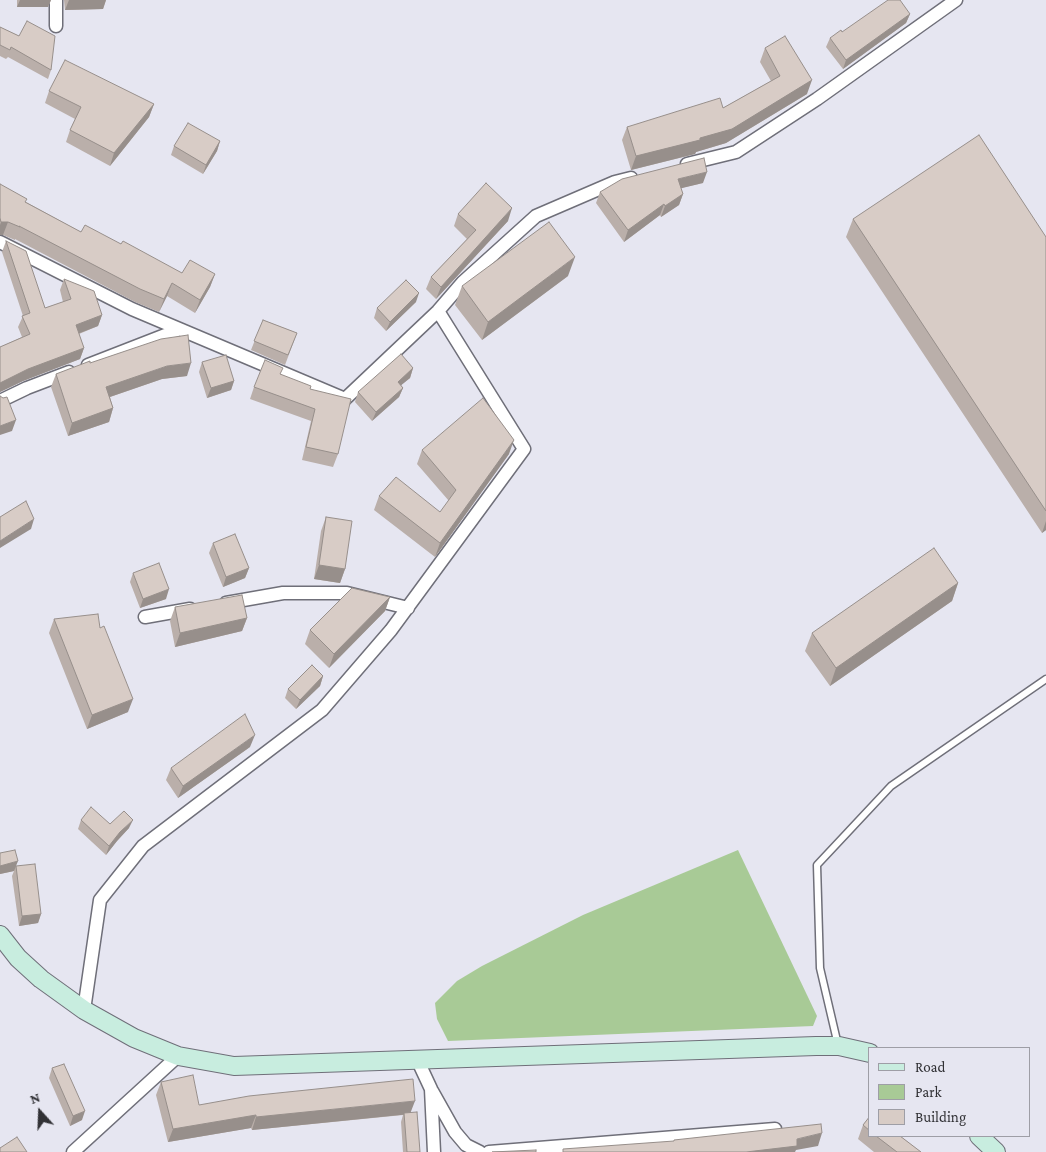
<!DOCTYPE html>
<style>
body{margin:0}
#map{position:relative;width:1046px;height:1152px;overflow:hidden;background:#e6e6f1;font-family:"Crimson Pro",serif}
canvas{display:block}
.legend{position:absolute;left:868px;top:1047px;width:162px;height:90px;box-sizing:border-box;background:#e6e6f1;border:1px solid #9e9ea6;margin:0;padding:6px 9px;list-style:none;font-size:15px;color:#313135}
.legend li{display:flex;align-items:center;gap:10px;height:25px}
.legend b{width:25px;border:1px solid #9e9ea6}
.north{position:absolute;left:15px;top:1087px;width:50px;height:50px;-webkit-text-stroke:4px #e6e6f1;paint-order:stroke;rotate:340deg;font-size:14px;font-weight:700;line-height:20px;text-align:center;color:#313135}
.north::after{content:'';display:block;margin:auto;width:18px;height:22px;background:#313135;clip-path:polygon(50% 0,100% 100%,50% 72%,0 100%)}
</style>
<div id="map">
<canvas width="1046" height="1152"></canvas>
<ul class="legend">
<li><b style="height:6px;background:#c8eddf"></b>Road</li>
<li><b style="height:14px;background:#a8ca96"></b>Park</li>
<li><b style="height:14px;background:#d8ccc6"></b>Building</li>
</ul>
<div class="north">N</div>
</div>
<script>
const g = document.querySelector('canvas').getContext('2d');
g.lineJoin = 'round';
function fillPath(path, color) {
  g.fillStyle = color;
  g.fill(path, 'evenodd');
}
function shape(rows) {
  const path = new Path2D();
  for (const r of rows) {
    path.moveTo(r[0], r[1]);
    for (let i = 2; i < r.length; i += 2) path.lineTo(r[i], r[i + 1]);
  }
  return path;
}
function strokePath(path, color, width, dash) {
  g.strokeStyle = color;
  g.lineWidth = width;
  g.lineCap = dash ? 'butt' : 'round';
  g.setLineDash(dash || []);
  g.stroke(path);
}
fillPath(shape([
 [738,850,817,1016,813,1026,448,1041,437,1019,435,1003,457,981,482,966,583,915]
]), '#a8ca96');
const service = shape([
 [838,1045,820,968,817,865,891,786,1046,679]
]);
const minor = shape([
 [56,26,56,0],
 [687,164,736,152,817,99,956,0],
 [0,242,132,309,345,399,438,311,463,282,536,216,615,182,631,178],
 [88,365,178,330],
 [0,401,27,388,69,372],
 [226,603,283,593,347,593,408,608],
 [145,617,190,609],
 [84,1010,100,900,143,846,322,710,391,630,524,449,438,311],
 [417,1059,431,1089,434,1152],
 [432,1091,455,1132,466,1145,480,1152],
 [73,1152,178,1056],
 [489,1152,775,1129]
]);
const secondary = shape([
 [0,935,18,958,41,979,84,1010,134,1038,178,1056,234,1066,816,1046,839,1046,870,1053],
 [979,1136,996,1152]
]);
strokePath(service, '#6f6f79', 9);
strokePath(minor, '#6f6f79', 15);
strokePath(secondary, '#6f6f79', 20);
strokePath(service, '#fff', 6);
strokePath(minor, '#fff', 12);
strokePath(secondary, '#c8eddf', 18);
fillPath(shape([
 [17,0,51,0,48,7,17,7],
 [64,0,106,0,103,9,65,10],
 [910,14,906,23,843,69,826,47,830,38,842,32],
 [0,27,19,36,51,70,48,79,8,57,6,59,0,56],
 [765,48,807,94,726,143,696,152,695,154,631,170,622,140,627,127,723,108,771,81,760,62],
 [49,91,154,104,149,117,110,166,66,142,70,130,75,119,45,103],
 [220,141,217,151,203,174,171,155,174,146],
 [703,183,681,188,683,194,679,205,661,217,660,215,624,242,596,203,600,192],
 [0,184,26,202,81,232,121,244,182,273,215,274,210,287,195,313,167,296,159,312,135,302,15,239,15,240,3,235,0,235],
 [458,214,508,221,436,299,426,289,431,277,467,239,454,226],
 [853,219,1046,237,1046,530,1042,533,846,237],
 [6,241,45,308,63,302,60,290,64,279,102,315,98,326,79,334,84,348,80,359,23,381,0,392,0,347,22,337,18,327,23,316,2,252],
 [568,276,482,340,455,305,462,286],
 [416,302,386,331,374,318,377,308],
 [263,320,297,333,285,365,251,350],
 [202,362,234,381,231,390,207,398,199,372],
 [90,363,187,376,162,379,110,397,113,408,109,422,68,436,51,387,56,374],
 [413,368,410,378,401,385,403,388,399,397,372,421,355,402,358,392],
 [280,374,310,389,338,454,333,467,302,460,311,421,250,399,254,387],
 [422,450,509,454,435,557,374,510,379,496,440,512,449,501,417,464],
 [326,517,345,569,340,583,314,579,321,531],
 [213,543,249,568,245,578,223,587,209,553],
 [133,573,166,599,140,608,130,582],
 [958,583,952,601,830,686,805,651,812,633],
 [390,597,385,611,329,668,305,644,310,630],
 [175,607,247,618,242,631,175,647,170,621],
 [54,619,100,628,128,712,87,729,49,633],
 [323,676,320,686,296,709,285,698,288,689],
 [250,747,178,798,166,780,171,768],
 [81,820,110,824,129,828,117,841,106,855,78,829],
 [0,853,16,866,41,914,38,923,19,926,12,876,14,871,0,874],
 [52,1068,82,1120,70,1126,49,1078],
 [161,1082,199,1105,410,1113,420,1152,403,1152,401,1122,403,1115,252,1130,251,1128,168,1142,156,1095],
 [870,1116,870,1136,900,1136,921,1152,874,1152,858,1139,863,1125]
]), '#baafaa');
fillPath(shape([
 [20,0,51,0,48,7,17,7],
 [69,0,106,0,103,9,65,10],
 [910,14,906,23,843,69,846,60],
 [812,80,807,94,726,143,696,152,695,154,631,170,636,156,700,138],
 [154,104,149,117,110,166,114,153],
 [220,141,217,151,203,174,206,165],
 [707,172,703,183,674,190,678,179],
 [683,194,679,205,661,217,665,206],
 [664,204,660,215,624,242,628,230],
 [512,208,508,221,436,299,441,287],
 [1,222,8,222,3,235,0,235,0,225],
 [575,257,568,276,482,340,488,322],
 [215,274,210,287,195,313,200,300],
 [172,283,167,296,159,312,164,299],
 [419,293,416,302,386,331,390,322],
 [102,315,98,326,72,336,76,325],
 [84,348,80,359,23,381,0,392,0,383,1,382,28,369],
 [191,363,187,376,162,379,101,400,106,387,167,366],
 [413,368,410,378,394,391,398,382],
 [234,381,231,390,207,398,211,388],
 [403,388,399,397,372,421,376,412],
 [113,408,109,422,68,436,72,423],
 [16,420,12,431,0,435,0,426],
 [514,440,509,454,435,557,440,543],
 [34,519,31,529,0,548,0,541],
 [1046,521,1046,530,1042,533],
 [319,565,345,569,340,583,314,579],
 [249,568,245,578,223,587,226,577],
 [958,583,952,601,830,686,836,668],
 [169,589,166,599,140,608,143,599],
 [390,597,385,611,329,668,334,654],
 [247,618,242,631,175,647,180,633],
 [323,676,320,686,296,709,300,700],
 [133,699,128,712,87,729,92,715],
 [255,735,250,747,178,798,183,786],
 [133,820,129,828,117,841,106,855,109,846,120,832],
 [18,861,14,871,0,874,0,866],
 [41,914,38,923,19,926,22,916],
 [415,1101,410,1114,252,1130,256,1117],
 [85,1111,82,1120,70,1126,73,1116],
 [256,1115,251,1128,168,1142,173,1129],
 [822,1133,818,1146,796,1150,795,1152,746,1152]
]), '#978f8b');
const building = shape([
 [888,0,900,0,910,14,846,60,830,38,841,30,842,32,888,0],
 [27,21,55,36,51,70,11,47,10,50,0,45,0,27,19,36,27,21],
 [785,36,812,80,732,129,700,138,700,140,636,156,627,127,720,98,723,108,780,76,765,48,785,36],
 [65,60,154,104,114,153,70,130,81,107,49,91,65,60],
 [188,123,220,141,206,165,174,146,188,123],
 [979,135,1046,237,1046,511,853,219,979,135],
 [704,158,707,172,678,179,683,194,665,206,664,204,628,230,600,192,622,179,704,158],
 [486,183,512,208,441,287,431,277,476,230,458,214,486,183],
 [0,184,27,199,25,202,81,232,85,225,121,244,123,241,182,273,190,260,215,274,200,300,172,283,164,299,140,289,19,226,20,227,8,222,1,222,0,218,0,184],
 [549,222,575,257,488,322,462,286,549,222],
 [6,241,26,251,45,308,71,299,64,279,94,291,102,315,76,325,84,348,28,369,0,383,0,347,30,334,22,316,30,313,6,241],
 [406,280,419,293,390,322,377,308,406,280],
 [263,320,297,333,288,355,254,341,263,320],
 [188,335,191,363,167,366,106,387,113,408,72,423,56,374,90,361,90,363,161,339,188,335],
 [401,354,413,368,398,382,403,388,376,412,358,392,401,354],
 [226,355,234,381,211,388,202,362,226,355],
 [265,360,283,368,280,374,311,386,310,389,351,399,338,454,306,447,315,409,254,387,265,360],
 [0,396,3,398,7,397,16,420,0,426,0,396],
 [483,398,514,440,440,543,379,496,396,477,440,512,456,490,422,450,483,398],
 [26,501,34,519,0,541,0,517,26,501],
 [326,517,352,521,345,569,319,565,326,517],
 [235,534,249,568,226,577,213,543,235,534],
 [934,548,958,583,836,668,812,633,934,548],
 [159,563,169,589,143,599,133,573,159,563],
 [352,588,390,597,334,654,310,630,352,588],
 [242,595,247,618,180,633,175,607,242,595],
 [98,614,100,628,104,626,133,699,92,715,54,619,98,614],
 [312,665,323,676,300,700,288,689,312,665],
 [245,714,255,735,183,786,171,768,245,714],
 [91,807,110,824,124,811,133,820,120,832,109,846,81,820,91,807],
 [15,850,18,861,0,866,0,853,15,850],
 [35,864,41,914,22,916,16,866,35,864],
 [64,1064,85,1111,73,1116,52,1068,64,1064],
 [193,1075,199,1105,249,1096,413,1079,415,1101,256,1117,256,1115,173,1129,161,1082,193,1075],
 [417,1112,420,1152,407,1152,404,1113,417,1112],
 [870,1116,870,1131,863,1125,870,1116],
 [821,1124,822,1133,797,1139,797,1146,746,1152,563,1152,563,1149,674,1141,674,1140,821,1124],
 [876,1136,900,1136,921,1152,897,1152,876,1136],
 [17,1137,27,1152,0,1152,0,1148,17,1137],
 [536,1150,536,1152,492,1152,536,1150]
]);
fillPath(building, '#d8ccc6');
strokePath(building, '#978f8b', 1);
</script>
